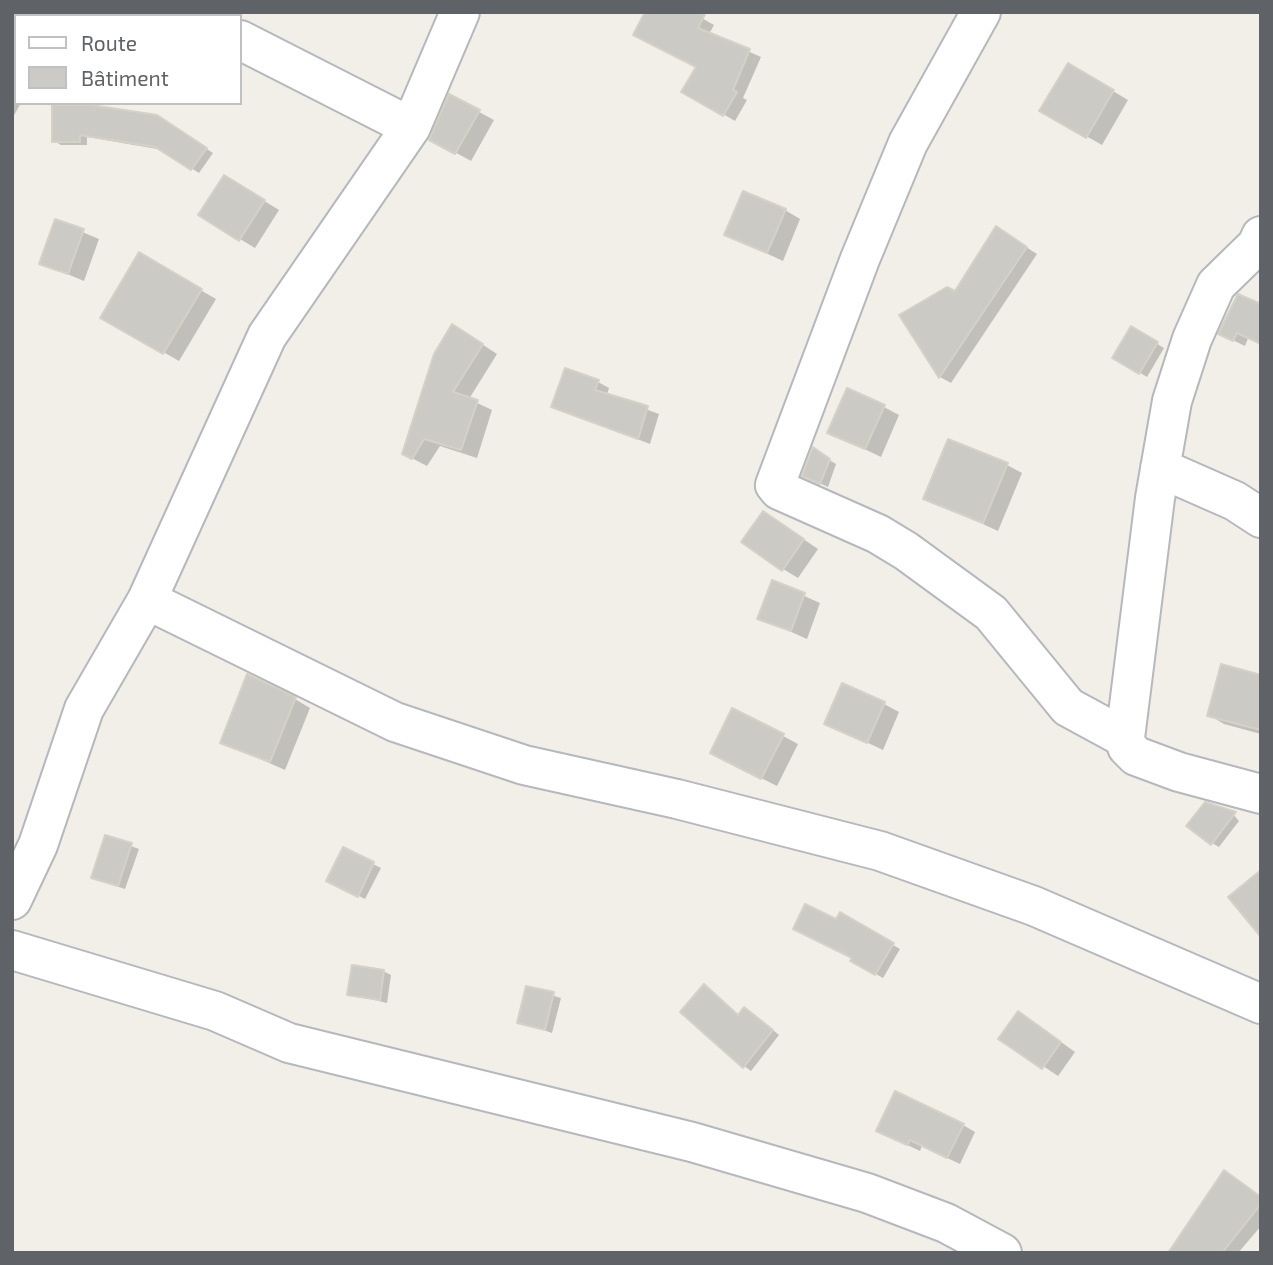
<!DOCTYPE html>
<meta charset="utf-8">
<style>
body{margin:0}
#map{position:relative;width:1273px;height:1265px;overflow:hidden;background:#f1efe8;font-family:"Exo 2",sans-serif}
canvas{display:block}
.frame{position:absolute;inset:0;border:14px solid #5f6368;pointer-events:none}
.legend{position:absolute;left:14px;top:14px;width:228px;height:91px;box-sizing:border-box;background:#fff;border:2px solid #bfc1c3;margin:0;padding:9px 12px;list-style:none;font-size:21px;color:#5f6368}
.legend li{display:flex;align-items:center;gap:14px;height:35px}
.legend b{width:35px;border:2px solid #bfc1c3}
</style>
<div id="map">
<canvas width="1273" height="1265"></canvas>
<div class="frame"></div>
<ul class="legend">
<li><b style="height:9px;background:#fff"></b>Route</li>
<li><b style="height:19px;background:#cccac5"></b>Bâtiment</li>
</ul>
</div>
<script>
const g = document.querySelector('canvas').getContext('2d');
g.lineJoin = 'round';
function fillPath(path, color) {
  g.fillStyle = color;
  g.fill(path, 'evenodd');
}
function shape(rows) {
  const path = new Path2D();
  for (const r of rows) {
    path.moveTo(r[0], r[1]);
    for (let i = 2; i < r.length; i += 2) path.lineTo(r[i], r[i + 1]);
  }
  return path;
}
function strokePath(path, color, width, dash) {
  g.strokeStyle = color;
  g.lineWidth = width;
  g.lineCap = dash ? 'butt' : 'round';
  g.setLineDash(dash || []);
  g.stroke(path);
}
fillPath(shape([
 [691,12,714,25,709,34,761,57,743,98,747,100,735,121,684,91,698,67],
 [12,58,16,60,16,103,21,103,13,117],
 [1069,65,1128,100,1102,145,1042,111],
 [54,107,165,122,213,153,199,173,163,150,87,137,87,145,61,145,54,141],
 [479,112,494,120,471,161,431,139],
 [240,186,279,210,255,248,240,239],
 [785,210,800,219,783,261,727,235],
 [56,221,99,239,84,281,41,263],
 [1007,235,1037,254,951,383,940,377,901,316,956,293],
 [139,255,216,299,179,361,102,317],
 [1261,306,1245,346,1220,334],
 [1131,328,1164,348,1147,377,1114,357],
 [468,335,497,354,469,399,492,410,477,458,440,446,427,466,404,454],
 [598,382,609,388,607,395,659,414,650,444,553,406],
 [884,407,899,415,881,457,829,432],
 [813,450,836,464,828,487,811,479],
 [1007,465,1022,473,998,531,926,498],
 [778,522,818,549,798,578,783,569],
 [773,582,820,603,807,639,760,618],
 [1261,676,1261,734,1224,724,1209,715],
 [295,699,310,708,285,770,222,742],
 [884,704,899,712,883,750,826,723],
 [783,736,798,744,777,786,727,761],
 [1232,813,1239,821,1219,847,1212,843],
 [106,837,139,849,125,889,101,881],
 [343,849,381,868,365,899,335,884],
 [841,915,900,949,883,978,853,961,836,921],
 [383,971,391,975,387,1003,349,994],
 [704,987,740,1016,752,1013,779,1035,751,1071,744,1066],
 [527,988,561,998,552,1033,519,1022],
 [1033,1022,1075,1052,1058,1076,1001,1038],
 [963,1125,975,1132,960,1164,922,1146,920,1151,878,1131],
 [1224,1172,1261,1197,1261,1226,1238,1253,1180,1253]
]), '#0003');
const building = shape([
 [645,12,706,12,698,28,750,49,733,90,737,92,723,116,681,92,696,67,633,35,645,12],
 [1068,63,1114,90,1086,138,1039,111,1068,63],
 [449,94,480,110,455,154,429,140,449,94],
 [52,105,91,105,157,115,207,148,191,170,155,147,80,135,80,142,52,142,52,105],
 [224,175,265,200,239,241,198,215,224,175],
 [743,191,786,209,767,253,724,235,743,191],
 [55,219,84,229,68,274,39,264,55,219],
 [996,226,1027,247,939,378,899,315,947,287,955,291,996,226],
 [139,252,202,289,163,354,100,318,139,252],
 [1238,294,1261,304,1261,344,1237,333,1233,341,1218,334,1238,294],
 [452,324,483,344,453,392,478,400,461,450,424,439,412,459,402,454,434,354,452,324],
 [1131,326,1158,342,1139,374,1112,358,1131,326],
 [565,368,599,380,595,390,648,406,638,439,551,407,565,368],
 [847,388,885,405,865,449,827,433,847,388],
 [948,439,1008,463,983,523,923,499,948,439],
 [813,447,830,459,820,484,802,476,813,447],
 [763,511,804,539,782,571,741,542,763,511],
 [772,580,805,593,791,631,757,619,772,580],
 [1221,664,1261,675,1261,730,1207,716,1221,664],
 [247,674,296,697,270,762,220,743,247,674],
 [842,683,885,702,867,743,824,724,842,683],
 [732,708,784,734,761,779,710,753,732,708],
 [1205,802,1236,812,1211,845,1186,826,1205,802],
 [105,835,132,843,118,886,91,878,105,835],
 [343,847,374,862,358,897,326,881,343,847],
 [1261,870,1261,937,1228,897,1261,870],
 [805,904,836,919,840,912,894,943,875,975,850,961,852,958,793,929,805,904],
 [352,965,384,970,380,1000,347,995,352,965],
 [704,984,738,1015,744,1007,773,1030,743,1068,680,1012,704,984],
 [526,986,554,992,545,1030,517,1023,526,986],
 [1018,1011,1061,1042,1042,1069,998,1039,1018,1011],
 [895,1091,964,1124,947,1158,910,1140,907,1145,876,1131,895,1091],
 [1224,1170,1261,1197,1261,1204,1222,1253,1168,1253,1224,1170]
]);
fillPath(building, '#cccac5');
strokePath(building, '#d6d1c6', 2);
const minor = shape([
 [187,12,193,16],
 [981,12,908,143,860,259,775,485,779,490,878,534,906,551,991,613,1068,707,1125,738],
 [240,40,411,127],
 [1261,236,1257,245,1216,285,1192,339,1172,401,1155,498,1125,738,1127,747,1136,756,1179,772,1261,794],
 [1160,468,1235,501,1261,518],
 [147,600,395,722,524,765,677,799,880,851,1034,906,1261,1004],
 [12,900,38,845,84,709,147,600,267,336,411,127,460,12],
 [12,950,215,1011,289,1043,692,1142,867,1193,946,1223,1002,1253]
]);
strokePath(minor, '#b5b8bc', 42);
strokePath(minor, '#fff', 38);
</script>
